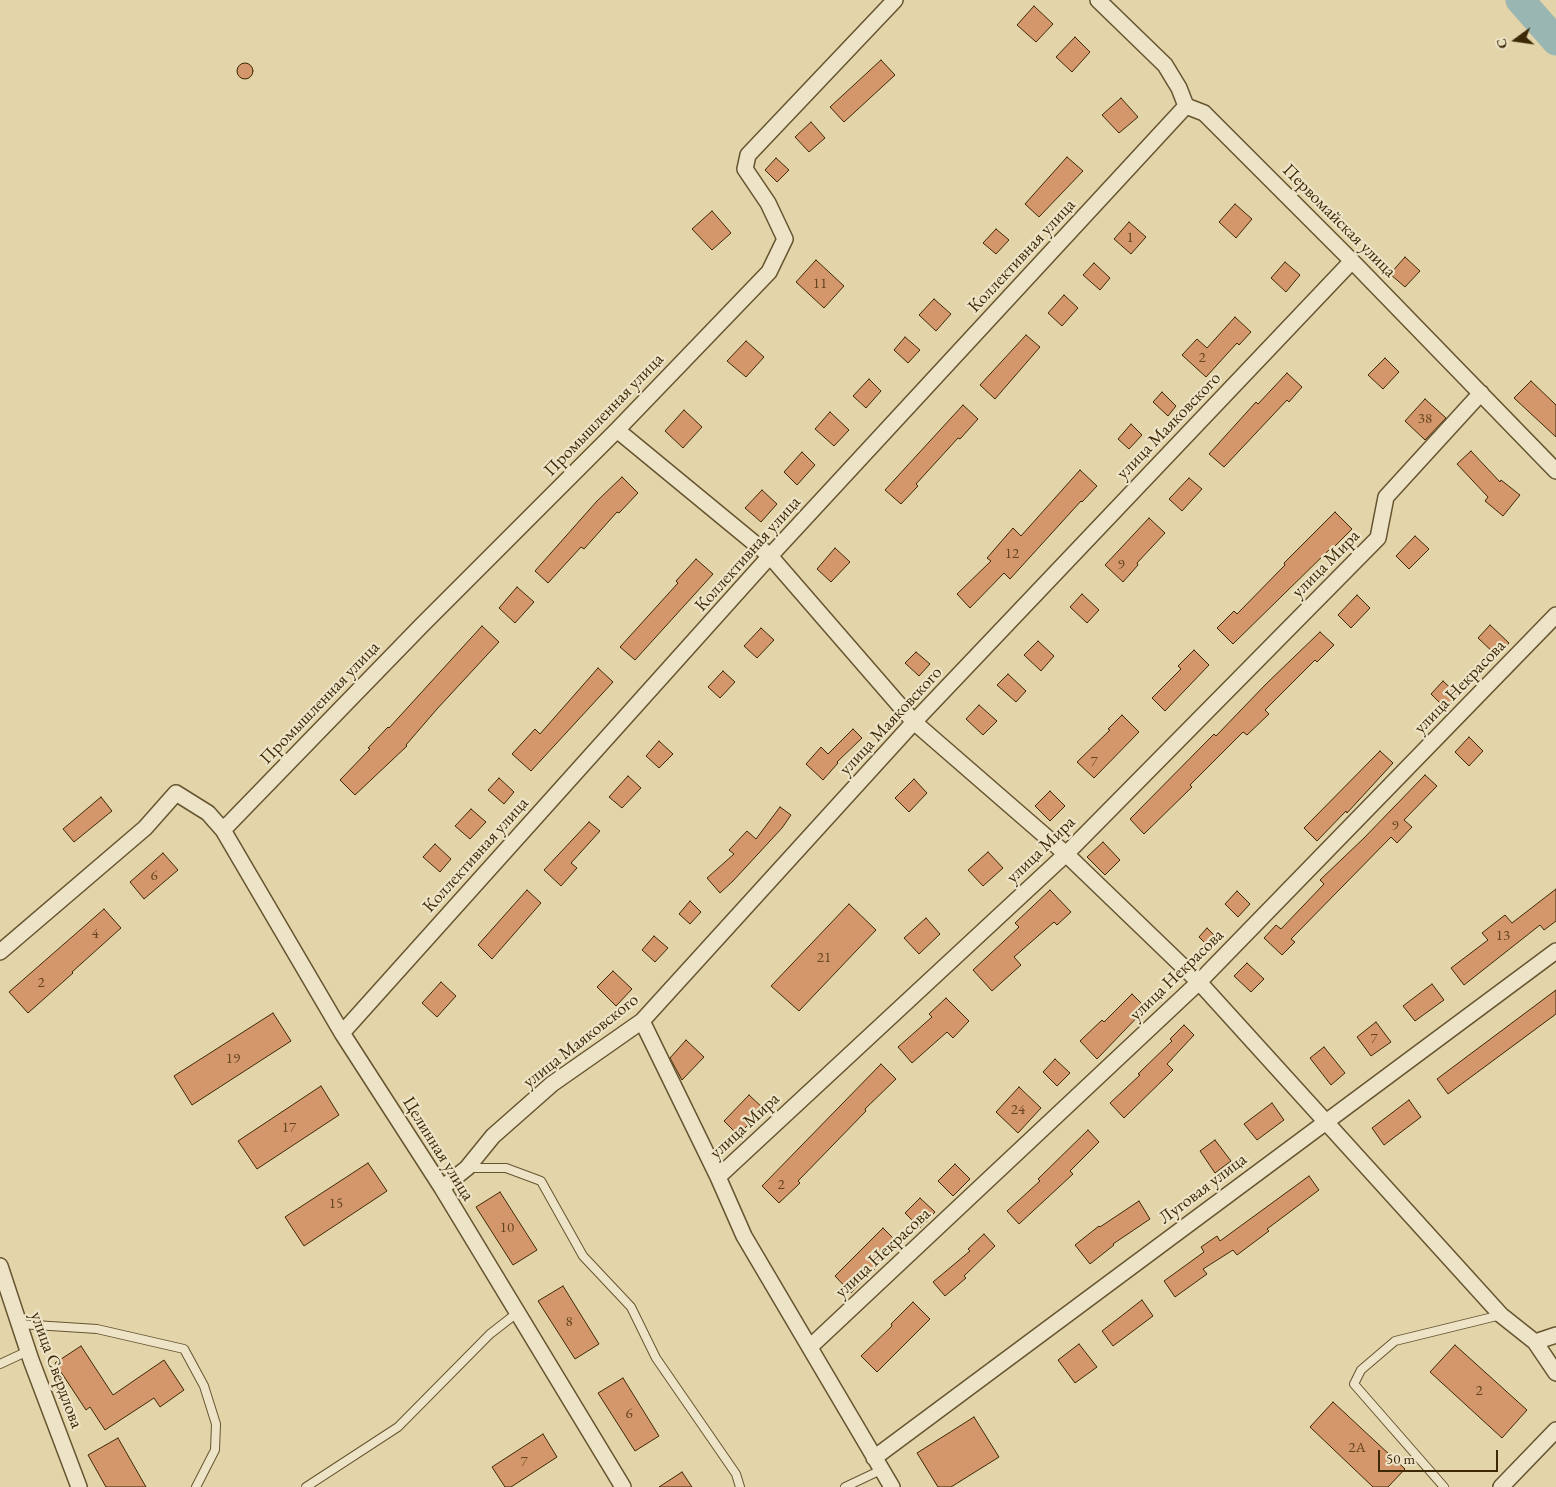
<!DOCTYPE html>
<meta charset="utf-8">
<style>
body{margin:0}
#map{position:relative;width:1556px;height:1487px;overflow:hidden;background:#e3d5a9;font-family:"EB Garamond",serif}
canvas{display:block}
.north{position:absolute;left:1491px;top:15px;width:50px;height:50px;-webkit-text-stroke:4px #ede4c7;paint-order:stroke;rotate:256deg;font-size:14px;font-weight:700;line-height:20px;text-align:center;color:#3e2907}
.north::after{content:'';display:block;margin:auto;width:18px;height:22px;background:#3e2907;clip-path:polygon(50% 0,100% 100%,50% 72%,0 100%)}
.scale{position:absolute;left:1378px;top:1450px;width:120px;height:22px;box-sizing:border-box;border:2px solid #3e2907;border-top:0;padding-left:6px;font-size:15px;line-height:18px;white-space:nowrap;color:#3e2907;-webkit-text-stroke:4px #ede4c7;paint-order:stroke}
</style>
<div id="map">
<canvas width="1556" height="1487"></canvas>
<div class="north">С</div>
<div class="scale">50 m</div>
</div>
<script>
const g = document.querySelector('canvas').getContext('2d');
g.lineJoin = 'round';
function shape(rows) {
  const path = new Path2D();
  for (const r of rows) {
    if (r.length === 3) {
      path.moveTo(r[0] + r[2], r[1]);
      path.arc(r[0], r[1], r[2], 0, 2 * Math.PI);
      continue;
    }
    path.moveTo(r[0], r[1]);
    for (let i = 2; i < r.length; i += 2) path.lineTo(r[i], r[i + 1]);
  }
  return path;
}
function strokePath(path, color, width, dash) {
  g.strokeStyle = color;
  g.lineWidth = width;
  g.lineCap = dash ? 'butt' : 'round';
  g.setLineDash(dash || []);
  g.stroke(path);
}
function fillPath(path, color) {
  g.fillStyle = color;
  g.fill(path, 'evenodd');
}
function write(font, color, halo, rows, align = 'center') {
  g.font = font + ' "EB Garamond",serif';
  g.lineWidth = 4.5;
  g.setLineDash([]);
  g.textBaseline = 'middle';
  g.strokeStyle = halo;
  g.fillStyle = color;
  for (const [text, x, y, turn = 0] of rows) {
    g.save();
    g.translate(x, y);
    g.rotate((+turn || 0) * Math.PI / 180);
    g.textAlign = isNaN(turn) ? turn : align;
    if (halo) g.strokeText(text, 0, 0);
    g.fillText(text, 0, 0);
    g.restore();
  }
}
strokePath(shape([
 [1520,0,1556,41]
]), '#99b6b3', 29);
const building = shape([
 [1034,6,1053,24,1036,42,1017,25,1034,6],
 [1075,37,1090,52,1072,72,1056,57,1075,37],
 [881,60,895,75,844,122,830,107,881,60],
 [245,71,8],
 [1121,98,1138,117,1119,133,1102,115,1121,98],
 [811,122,825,138,809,152,795,137,811,122],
 [1067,157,1083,171,1039,217,1025,204,1067,157],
 [776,158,789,170,777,182,765,170,776,158],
 [1235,204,1252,219,1236,238,1219,222,1235,204],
 [712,211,731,233,712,250,692,229,712,211],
 [1129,222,1146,237,1131,254,1114,239,1129,222],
 [996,229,1009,240,996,254,983,243,996,229],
 [1405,257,1420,271,1405,287,1390,274,1405,257],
 [816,260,844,286,824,308,796,282,816,260],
 [1285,262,1300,275,1286,292,1271,278,1285,262],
 [1094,263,1110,278,1100,290,1083,275,1094,263],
 [1064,295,1078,308,1062,326,1048,313,1064,295],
 [934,299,951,314,936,331,919,315,934,299],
 [1235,317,1251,332,1239,345,1237,343,1206,377,1182,355,1197,339,1207,348,1235,317],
 [1026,335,1040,347,995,399,980,385,1026,335],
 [905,337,920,350,908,363,894,350,905,337],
 [746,341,764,357,746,377,727,361,746,341],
 [1385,358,1399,372,1383,389,1368,375,1385,358],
 [1287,373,1302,387,1289,402,1287,400,1224,467,1209,454,1256,402,1258,404,1287,373],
 [869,379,881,391,866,408,853,396,869,379],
 [1531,381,1556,405,1556,437,1514,398,1531,381],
 [1162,392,1176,406,1168,416,1153,402,1162,392],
 [1425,399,1446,418,1425,440,1405,421,1425,399],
 [963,405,978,419,960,439,958,438,916,484,918,486,901,504,885,490,963,405],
 [684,410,702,427,683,448,665,431,684,410],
 [830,412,849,430,834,446,815,429,830,412],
 [1131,424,1142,435,1129,449,1118,439,1131,424],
 [1471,451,1500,482,1501,480,1520,495,1503,516,1485,501,1488,497,1457,464,1471,451],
 [802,452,815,465,797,485,784,472,802,452],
 [1080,470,1097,486,1082,502,1081,501,1010,579,1004,573,970,608,957,594,991,561,987,558,1013,528,1021,536,1080,470],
 [622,477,638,493,619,513,617,512,584,549,581,547,548,583,535,571,597,501,622,477],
 [1189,478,1202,489,1182,511,1169,499,1189,478],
 [762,490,777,504,761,522,745,508,762,490],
 [1335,512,1352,529,1334,547,1333,546,1233,644,1217,628,1234,611,1237,614,1285,565,1284,563,1335,512],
 [1149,518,1165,533,1137,563,1138,565,1123,582,1105,565,1149,518],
 [1415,536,1429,549,1409,569,1396,556,1415,536],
 [835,548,850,562,831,582,817,569,835,548],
 [696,559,713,574,635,660,620,647,678,583,676,581,696,559],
 [517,587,534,602,515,623,499,608,517,587],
 [1082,594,1099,610,1087,623,1070,607,1082,594],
 [1357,595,1370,608,1351,628,1338,615,1357,595],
 [1490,625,1509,643,1497,656,1478,638,1490,625],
 [482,626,499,642,437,709,406,745,407,746,355,795,340,780,370,749,368,748,388,727,389,728,482,626],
 [761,628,774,640,757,658,744,646,761,628],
 [1320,632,1334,645,1317,662,1315,660,1265,710,1269,714,1247,735,1243,732,1190,785,1192,787,1144,834,1130,819,1214,734,1216,736,1266,684,1320,632],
 [1038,641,1054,656,1041,671,1024,655,1038,641],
 [1194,650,1209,665,1165,711,1152,698,1181,669,1178,666,1194,650],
 [916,652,930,664,919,676,905,663,916,652],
 [598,668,613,682,531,771,512,754,535,729,540,734,598,668],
 [723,671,735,682,720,698,708,687,723,671],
 [1008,674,1026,691,1016,702,997,685,1008,674],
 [1443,681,1459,696,1446,709,1431,694,1443,681],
 [979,705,997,721,983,735,966,719,979,705],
 [1122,715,1139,732,1094,778,1077,762,1110,730,1108,729,1122,715],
 [853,729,862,738,837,762,838,763,823,780,806,764,821,747,828,754,853,729],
 [1469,737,1483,751,1469,766,1455,752,1469,737],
 [659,741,673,754,659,768,646,756,659,741],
 [1380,751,1393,763,1347,813,1346,811,1317,841,1304,828,1380,751],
 [1425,775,1437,786,1404,820,1412,827,1397,843,1391,837,1291,939,1295,942,1282,955,1264,938,1276,925,1281,929,1324,884,1320,880,1364,838,1425,775],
 [628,776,641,788,622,808,609,797,628,776],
 [499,778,514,792,504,804,488,790,499,778],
 [914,779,927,793,909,812,895,798,914,779],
 [1050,791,1065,806,1050,821,1035,806,1050,791],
 [101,797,112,811,74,842,63,829,101,797],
 [780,807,791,815,782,828,733,881,720,893,707,878,734,854,729,850,747,831,756,839,780,807],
 [471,809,486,822,470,839,455,826,471,809],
 [589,822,600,831,571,863,577,868,561,886,544,870,589,822],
 [1103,842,1120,860,1105,875,1087,857,1103,842],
 [435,844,451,859,440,872,423,857,435,844],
 [988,852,1003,868,983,886,968,870,988,852],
 [163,853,178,870,144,899,130,882,163,853],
 [1556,889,1556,921,1544,930,1540,925,1464,985,1451,968,1488,940,1482,933,1505,915,1512,923,1556,889],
 [527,890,541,903,492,959,478,945,527,890],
 [1050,890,1071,912,1057,925,1054,922,1014,957,1021,965,992,991,973,970,1019,927,1015,923,1050,890],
 [1237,891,1250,904,1238,917,1225,904,1237,891],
 [690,901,701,912,690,924,679,914,690,901],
 [849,904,876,930,799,1011,771,986,849,904],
 [104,909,121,928,72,972,73,973,28,1013,9,992,104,909],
 [926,918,940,934,919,954,904,938,926,918],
 [1207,928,1219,940,1211,949,1199,937,1207,928],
 [654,936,668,948,655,962,642,950,654,936],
 [1247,963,1264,979,1251,992,1234,976,1247,963],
 [613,971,632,989,616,1006,597,987,613,971],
 [441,982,456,996,437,1017,422,1003,441,982],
 [1432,984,1444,1000,1415,1021,1403,1006,1432,984],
 [1556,990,1556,1014,1448,1094,1437,1079,1556,990],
 [1132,994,1146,1008,1097,1059,1080,1041,1102,1020,1104,1022,1132,994],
 [946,998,969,1021,953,1038,947,1032,912,1063,898,1047,932,1017,929,1014,946,998],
 [273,1013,291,1041,192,1105,174,1076,273,1013],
 [1376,1022,1391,1042,1371,1056,1357,1037,1376,1022],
 [1184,1025,1194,1035,1167,1064,1173,1070,1124,1118,1110,1103,1140,1075,1138,1074,1172,1041,1170,1039,1184,1025],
 [686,1040,704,1057,682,1080,670,1058,686,1040],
 [1324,1047,1345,1073,1331,1085,1310,1058,1324,1047],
 [1055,1059,1070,1073,1057,1086,1043,1072,1055,1059],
 [881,1064,896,1079,865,1109,866,1111,798,1181,800,1183,779,1203,762,1186,881,1064],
 [321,1086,339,1115,257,1169,238,1141,321,1086],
 [1019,1087,1041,1108,1018,1133,996,1112,1019,1087],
 [749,1095,764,1109,738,1135,724,1121,749,1095],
 [1409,1100,1421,1117,1384,1145,1372,1128,1409,1100],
 [1272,1103,1284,1120,1257,1140,1244,1124,1272,1103],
 [1088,1130,1099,1142,1070,1171,1073,1174,1019,1224,1007,1211,1040,1181,1038,1179,1088,1130],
 [1215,1140,1231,1161,1215,1173,1200,1151,1215,1140],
 [368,1163,387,1191,304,1246,285,1217,368,1163],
 [955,1164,970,1179,953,1196,938,1181,955,1164],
 [1309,1176,1319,1190,1267,1229,1269,1231,1237,1255,1233,1250,1203,1269,1207,1274,1175,1297,1164,1281,1204,1252,1201,1247,1217,1236,1220,1241,1309,1176],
 [500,1192,537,1250,513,1265,476,1207,500,1192],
 [920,1198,935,1212,920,1228,905,1213,920,1198],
 [1139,1201,1150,1219,1113,1244,1114,1245,1090,1264,1075,1245,1099,1226,1100,1227,1139,1201],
 [883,1228,899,1244,851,1293,835,1276,883,1228],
 [984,1234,995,1246,964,1276,966,1278,945,1296,933,1282,970,1251,968,1249,984,1234],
 [563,1286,599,1344,575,1359,538,1301,563,1286],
 [1142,1300,1153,1316,1113,1346,1102,1331,1142,1300],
 [913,1302,930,1319,877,1372,861,1356,892,1326,891,1324,913,1302],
 [1079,1344,1097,1367,1075,1383,1058,1360,1079,1344],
 [1455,1345,1527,1410,1502,1438,1430,1372,1455,1345],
 [81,1346,113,1395,164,1360,184,1390,160,1407,154,1398,105,1430,90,1407,86,1410,55,1363,81,1346],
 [623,1378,659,1436,635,1451,598,1393,623,1378],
 [1333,1402,1405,1469,1388,1487,1373,1487,1310,1427,1333,1402],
 [974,1417,999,1457,951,1487,938,1487,917,1453,974,1417],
 [543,1434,557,1457,511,1487,505,1487,492,1467,543,1434],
 [118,1438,146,1487,106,1487,88,1455,118,1438],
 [682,1472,692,1487,659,1487,682,1472]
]);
fillPath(building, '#d4976b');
strokePath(building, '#3e2907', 1);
const service = shape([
 [467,1168,506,1168,541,1181,583,1256,631,1307,656,1358,736,1474,740,1487],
 [19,1324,97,1329,184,1349,204,1386,216,1424,215,1450,196,1487],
 [0,1364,28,1351],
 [306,1487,398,1427,490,1334,517,1313],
 [845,1487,881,1470],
 [1444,1487,1354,1384,1361,1370,1395,1341,1501,1315]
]);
const minor = shape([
 [1098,0,1165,65,1179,88,1186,106,1204,113,1352,261,1556,471],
 [617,430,770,556,914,722,1066,854,1199,982,1501,1315,1535,1342,1556,1373],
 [223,830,423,624,617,430,769,272,785,239,768,203,745,169,748,155,895,0],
 [0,952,145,828,176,793,208,813,223,830,342,1033,442,1188,623,1487],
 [642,1021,718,1177,744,1236,892,1487],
 [342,1033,770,556,1186,106],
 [718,1177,1066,854,1378,538,1386,497,1481,393],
 [442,1188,467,1168,493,1136,552,1084,642,1021,914,722,1352,261],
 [0,1266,31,1360,79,1487],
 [1535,1342,1556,1335],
 [810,1347,1199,982,1556,615],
 [874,1458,1556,951],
 [1501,1487,1556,1430]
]);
strokePath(service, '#675430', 10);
strokePath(minor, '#675430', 18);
strokePath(service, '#ede4c7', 8);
strokePath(minor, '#ede4c7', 15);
write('15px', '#644420', null, [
 ["1",1130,238],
 ["11",820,284],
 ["2",1202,358],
 ["38",1425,419],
 ["12",1012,554],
 ["9",1121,565],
 ["7",1094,762],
 ["9",1395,826],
 ["6",154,876],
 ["4",95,934],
 ["13",1503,936],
 ["21",824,958],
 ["2",41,983],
 ["7",1374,1039],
 ["19",233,1059],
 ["24",1018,1110],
 ["17",289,1128],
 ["2",781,1185],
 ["15",336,1204],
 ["10",507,1228],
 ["8",569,1322],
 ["2",1479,1391],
 ["6",629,1414],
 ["2А",1357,1448],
 ["7",524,1462]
]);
write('18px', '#3e2907', '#ede4c7', [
 ["Первомайская улица",1339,221,45],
 ["Коллективная улица",1022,256,-47],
 ["Промышленная улица",604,415,-46],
 ["улица Маяковского",1169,426,-46],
 ["Коллективная улица",748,554,-48],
 ["улица Мира",1326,564,-45],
 ["улица Некрасова",1460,687,-46],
 ["Промышленная улица",320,703,-46],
 ["улица Маяковского",891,721,-47],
 ["улица Мира",1041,850,-44],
 ["Коллективная улица",476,855,-48],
 ["улица Некрасова",1177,975,-44],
 ["улица Маяковского",581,1041,-38],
 ["улица Мира",745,1126,-43],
 ["Целинная улица",438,1149,58],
 ["Луговая улица",1203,1189,-37],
 ["улица Некрасова",883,1253,-43],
 ["улица Свердлова",56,1370,70]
]);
</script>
